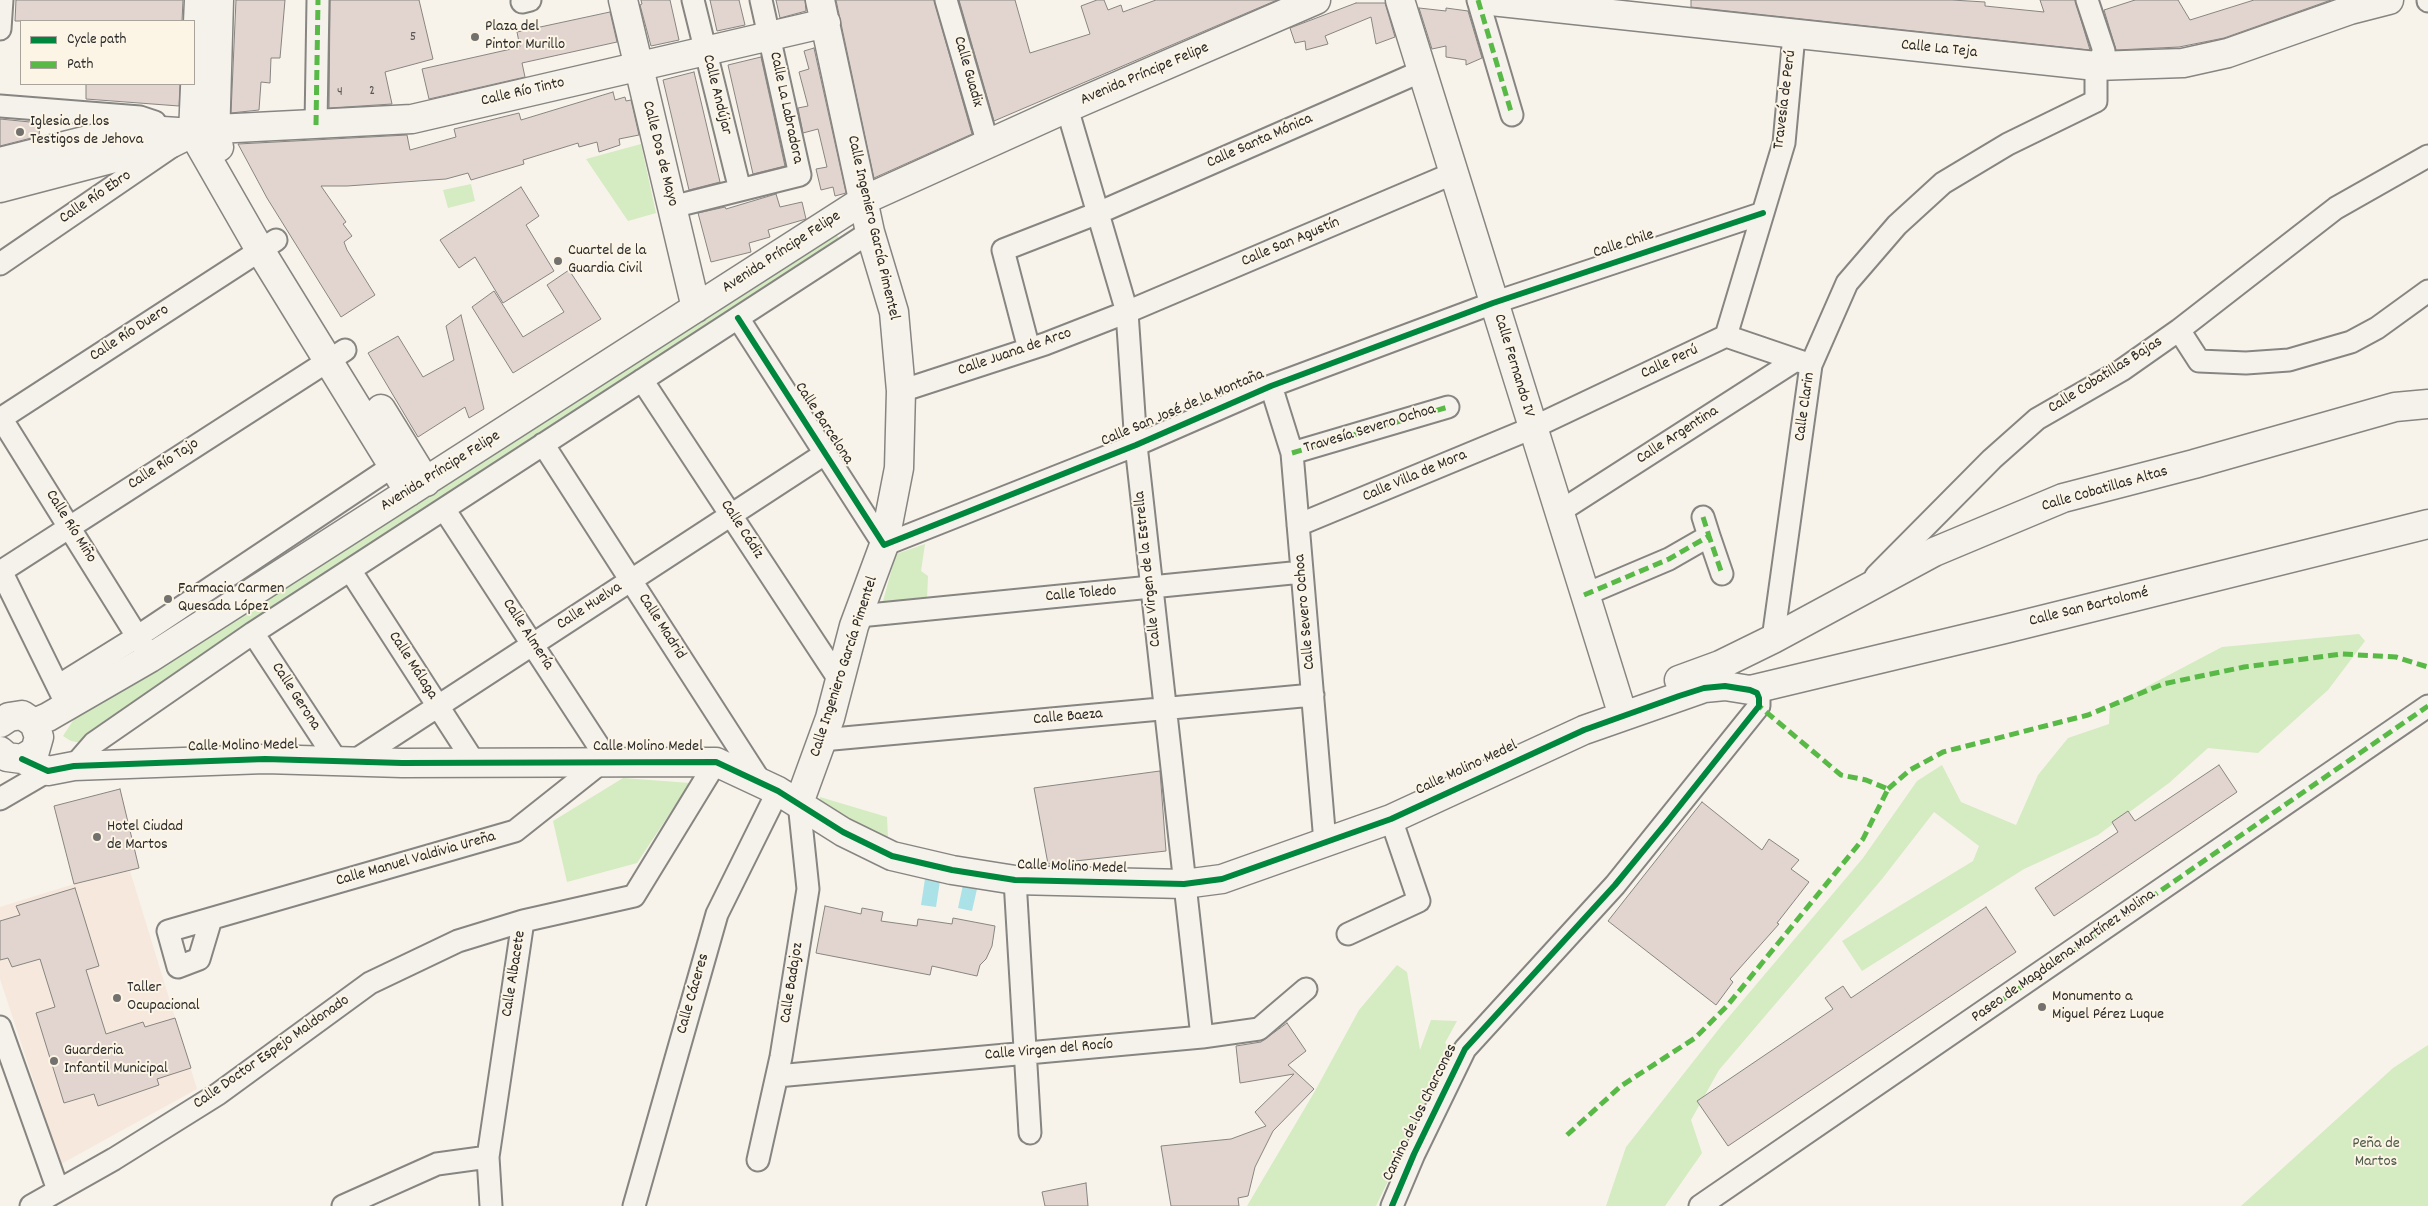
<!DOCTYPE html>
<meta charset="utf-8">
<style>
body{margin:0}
#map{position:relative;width:2428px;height:1206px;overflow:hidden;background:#f7f3ea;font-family:Dekko,sans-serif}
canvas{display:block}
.legend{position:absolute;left:20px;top:20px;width:175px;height:65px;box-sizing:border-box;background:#fcf5e5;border:1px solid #a8a49b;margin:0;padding:6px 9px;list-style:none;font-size:15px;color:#2b2b2b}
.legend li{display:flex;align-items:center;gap:10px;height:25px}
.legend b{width:25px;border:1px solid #a8a49b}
</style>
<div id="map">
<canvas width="2428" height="1206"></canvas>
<ul class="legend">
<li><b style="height:6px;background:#00873e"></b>Cycle path</li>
<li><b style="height:6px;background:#58b947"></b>Path</li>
</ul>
</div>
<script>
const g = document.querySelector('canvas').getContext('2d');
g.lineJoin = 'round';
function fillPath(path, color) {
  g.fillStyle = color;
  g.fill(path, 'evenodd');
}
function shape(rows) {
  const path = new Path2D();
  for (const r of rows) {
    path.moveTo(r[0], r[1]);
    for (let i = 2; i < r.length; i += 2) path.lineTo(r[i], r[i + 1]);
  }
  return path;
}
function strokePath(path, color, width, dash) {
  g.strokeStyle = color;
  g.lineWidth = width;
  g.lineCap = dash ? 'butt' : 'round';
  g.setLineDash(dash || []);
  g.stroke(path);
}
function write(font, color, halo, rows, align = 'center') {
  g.font = font + ' Dekko,sans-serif';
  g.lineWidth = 4;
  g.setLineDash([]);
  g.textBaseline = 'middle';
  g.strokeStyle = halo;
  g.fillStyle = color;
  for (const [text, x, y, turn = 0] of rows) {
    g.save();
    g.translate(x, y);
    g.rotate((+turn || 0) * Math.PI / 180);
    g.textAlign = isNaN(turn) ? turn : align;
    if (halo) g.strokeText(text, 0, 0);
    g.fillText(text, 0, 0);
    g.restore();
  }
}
fillPath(shape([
 [130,871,197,1089,61,1164,0,979,0,907,74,884]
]), '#f6e8dc');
fillPath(shape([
 [641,144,656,213,628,221,586,159],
 [471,184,475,201,448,208,443,190],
 [832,225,842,245,82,743,71,741,63,736,74,719,128,683],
 [925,544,921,571,928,576,927,599,883,601,896,554],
 [2359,634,2365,641,2328,690,2258,753,2208,748,2169,783,2098,835,2024,869,1862,971,1842,941,1973,861,1979,846,1934,812,1882,879,1719,1070,1691,1120,1702,1153,1665,1206,1606,1206,1626,1147,1722,1025,1863,858,1917,781,1942,765,1961,802,2016,825,2038,775,2068,738,2109,724,2110,706,2222,647],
 [623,778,690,783,637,863,567,882,553,821],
 [820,797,887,817,888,838,820,806],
 [1397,965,1407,972,1420,1050,1431,1020,1457,1021,1445,1043,1453,1051,1433,1088,1376,1206,1247,1206,1315,1091,1359,1010],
 [2428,1045,2428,1206,2241,1206,2393,1068]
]), '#d5ebc2');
fillPath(shape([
 [925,879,940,881,936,907,921,905],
 [963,885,977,889,972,911,958,908]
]), '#abe2e7');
const building = shape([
 [16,0,183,0,182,21,15,21,16,0],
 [236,0,285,0,280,58,271,58,270,83,261,82,259,110,231,113,236,0],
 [330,0,419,0,433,59,385,72,392,104,329,108,330,0],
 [641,0,670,0,679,40,651,46,640,5,642,4,641,0],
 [710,0,739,0,745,25,717,31,710,0],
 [776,0,805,0,806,11,780,18,776,0],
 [836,0,934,0,972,134,874,178,836,0],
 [959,0,1015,0,1030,53,1090,34,1081,6,1097,0,1104,0,1108,10,1121,5,1123,12,1156,0,1277,0,994,121,959,0],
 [1691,0,1952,0,1985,2,1985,6,2044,12,2040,0,2075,0,2090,50,1691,7,1691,0],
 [2135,0,2178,0,2190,20,2254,0,2331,0,2224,38,2179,47,2116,50,2104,10,2135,0],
 [1356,3,1385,3,1395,37,1376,44,1371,17,1325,36,1328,44,1306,50,1305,41,1295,43,1290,28,1356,3],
 [1419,8,1446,11,1446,8,1468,11,1482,58,1466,65,1466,60,1446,57,1446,46,1432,49,1419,8],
 [610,12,617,42,522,63,525,77,429,99,422,69,520,47,517,32,610,12],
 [814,48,846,193,835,196,833,187,821,190,816,169,827,167,818,129,803,133,798,108,808,106,799,72,809,69,804,51,814,48],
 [761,57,785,166,753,174,728,65,761,57],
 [694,72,720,182,689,190,663,80,694,72],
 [86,84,180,84,179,106,86,99,86,84],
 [613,92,615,100,625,97,626,101,631,100,639,135,619,139,620,145,599,152,597,142,579,147,578,143,523,160,524,164,471,180,468,173,446,179,347,186,321,186,346,222,343,224,352,236,344,242,347,250,375,295,341,317,267,198,238,144,407,135,410,150,456,137,454,129,519,113,521,120,613,92],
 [0,119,40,123,39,136,0,146,0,119],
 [521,187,539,216,526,225,554,271,503,303,475,257,459,268,440,240,521,187],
 [776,194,780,207,802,202,806,219,768,230,770,237,749,243,751,252,711,262,698,213,725,207,726,209,776,194],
 [569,270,601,319,513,373,472,307,494,291,523,337,564,312,547,285,569,270],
 [461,315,484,409,469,418,465,407,418,437,368,353,398,336,423,377,454,360,446,326,461,315],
 [2219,765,2237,792,2054,916,2035,888,2118,832,2112,822,2128,811,2135,821,2219,765],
 [1160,771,1166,851,1048,864,1034,788,1160,771],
 [120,789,139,868,74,884,54,806,120,789],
 [1702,802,1762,850,1769,839,1799,860,1791,869,1809,882,1777,923,1779,924,1730,979,1733,982,1716,1005,1608,921,1702,802],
 [75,888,99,966,86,970,106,1034,143,1022,145,1027,175,1018,191,1068,157,1079,159,1085,98,1106,94,1094,64,1103,36,1013,55,1007,40,959,12,967,8,958,0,960,0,921,20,915,16,906,75,888],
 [825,906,861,914,862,908,883,912,881,921,917,926,918,919,952,924,953,918,995,926,992,946,986,959,980,965,977,976,932,966,930,975,816,953,825,906],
 [1986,907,2016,952,1728,1146,1697,1101,1833,1009,1825,998,1843,986,1851,998,1986,907],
 [1287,1023,1306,1051,1288,1065,1314,1089,1273,1131,1255,1167,1248,1196,1238,1198,1239,1206,1171,1206,1161,1146,1231,1139,1266,1126,1255,1112,1294,1074,1240,1083,1236,1046,1261,1042,1287,1023],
 [1086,1183,1088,1206,1045,1206,1042,1192,1086,1183]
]);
fillPath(building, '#e2d5cf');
strokePath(building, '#878581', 1);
const street = shape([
 [693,0,740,190],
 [946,0,988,144],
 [1478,0,1512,115],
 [2428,0,2428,1],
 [522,2,530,0],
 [0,29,2,0],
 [0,106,140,117,155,122],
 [1067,108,1127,312,1136,445,1202,1037],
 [316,125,318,0],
 [672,207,800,175,761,0],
 [0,264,171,147],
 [738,318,884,545,1136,445,1271,386,1493,303,1763,213],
 [2179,330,2199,361,2246,363,2289,360,2351,342,2377,328,2428,291],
 [1726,336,1784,143,1794,35],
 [1029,349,1003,250,1098,213,1422,71],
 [642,380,840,681],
 [1271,386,1292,453,1325,842],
 [901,391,1045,344,1127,312,1454,173],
 [1,418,145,649],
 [0,419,276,240],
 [543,444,762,784],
 [1292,453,1448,407],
 [444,509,609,762],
 [1559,512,1796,360],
 [1703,517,1709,536],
 [1298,525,1532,428,1726,336,1811,365],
 [350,570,474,762],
 [1,571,64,699],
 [0,572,345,350],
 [1876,576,1992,459,2037,419,2122,370,2179,330,2336,208,2428,156],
 [1584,595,1669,559,1709,536,1722,574],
 [859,616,1302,572],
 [253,633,337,761],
 [1773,639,1811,365,1847,283,1897,225,1943,183,2008,144,2096,101,2096,66,2104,51,2087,0],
 [58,686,137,637,405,458],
 [822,740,1313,695],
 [354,761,826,453],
 [74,766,94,743,253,633,870,232],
 [0,799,48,771],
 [1015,880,1030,1133],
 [211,919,199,959,178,967,168,931,515,831,602,762],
 [1348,934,1419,901,1391,819],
 [0,1027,58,1190],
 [777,1076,1202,1037,1259,1029,1306,989],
 [758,1160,781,1057,808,889,799,803],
 [31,1206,114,1159,218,1094,370,983,458,941,523,921],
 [343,1206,437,1164,488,1157],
 [491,1206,488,1157,523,921,634,896,716,762],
 [634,1206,717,914,778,791],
 [1392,1206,1414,1154,1465,1049,1615,885,1759,706,1759,698,1750,690],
 [1700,1206,2428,706]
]);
const secondary = shape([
 [199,0,193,133,260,250,409,492],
 [219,0,215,140,219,147],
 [623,0,696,308],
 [1400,0,1619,703],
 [1482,0,2096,66,2183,63,2228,53,2350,10,2389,0],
 [0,162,132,129,193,133,216,129,412,119,826,23],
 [0,188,172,143,182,138],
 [381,409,426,482],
 [1679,680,1720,665,1773,639,1934,552,2063,498,2194,464,2395,407,2428,404],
 [0,723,9,717,22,715,34,723,39,737,35,751,22,759,7,757,0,751],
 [34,723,48,717,150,658,864,200,1067,108,1316,0],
 [22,759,48,771,74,766,265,759,402,763,716,762,778,791,843,832,892,856,952,870,1015,880,1184,884,1222,879,1391,819,1584,730,1704,688,1725,686,1750,690,2005,629,2428,524],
 [799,803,830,718,854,626,884,545,899,468,901,391,894,312,870,232,820,0]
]);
strokePath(street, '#878581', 25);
strokePath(secondary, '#878581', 31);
strokePath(street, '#f5f2ec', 21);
strokePath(secondary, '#f5f2ec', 28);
strokePath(shape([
 [1478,0,1512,115],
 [316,125,318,0],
 [1292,453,1448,407],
 [1703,517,1709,536],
 [1584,595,1669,559,1709,536,1722,574],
 [1888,789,1910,770,1943,752,2088,715,2163,684,2244,667,2342,654,2396,657,2428,667],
 [2001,1001,2428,706],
 [1567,1135,1621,1086,1695,1038,1727,1006,1863,839,1888,789,1866,780,1841,775,1759,706]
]), '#58b947', 5, [10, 5]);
strokePath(shape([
 [738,318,884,545,1136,445,1271,386,1493,303,1763,213],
 [22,759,48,771,74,766,265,759,402,763,716,762,778,791,843,832,892,856,952,870,1015,880,1184,884,1222,879,1391,819,1584,730,1679,696,1704,688,1725,686,1750,690,1757,693,1759,698,1759,706,1666,823,1615,885,1465,1049,1414,1154,1392,1206]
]), '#00873e', 6);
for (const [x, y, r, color] of [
 [475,37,5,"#72716e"],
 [20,132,5,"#72716e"],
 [558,261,5,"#72716e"],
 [168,599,5,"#72716e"],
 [97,837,5,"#72716e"],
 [117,998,5,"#72716e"],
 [2042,1007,5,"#72716e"],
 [54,1061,5,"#72716e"]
]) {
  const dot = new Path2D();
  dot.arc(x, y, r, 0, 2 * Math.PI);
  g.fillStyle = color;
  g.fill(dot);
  strokePath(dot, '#fcf5e5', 2);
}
write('14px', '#595654', null, [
 ["5",413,38],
 ["2",372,92],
 ["4",340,93]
]);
write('16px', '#2b2b2b', '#fcf5e5', [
 ["Plaza del",485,28],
 ["Pintor Murillo",485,46],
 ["Iglesia de los",30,123],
 ["Testigos de Jehova",30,141],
 ["Cuartel de la",568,252],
 ["Guardia Civil",568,270],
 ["Farmacia Carmen",178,590],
 ["Quesada López",178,608],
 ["Hotel Ciudad",107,828],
 ["de Martos",107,846],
 ["Taller",127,989],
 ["Ocupacional",127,1007],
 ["Monumento a",2052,998],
 ["Miguel Pérez Luque",2052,1016],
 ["Guarderia",64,1052],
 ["Infantil Municipal",64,1070]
], 'left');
write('16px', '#2b2b2b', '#fcf5e5', [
 ["Calle La Teja",1939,50,6],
 ["Calle Guadix",967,72,74],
 ["Avenida Príncipe Felipe",1145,75,-23],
 ["Calle Río Tinto",523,93,-13],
 ["Calle Andújar",716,95,76],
 ["Travesía de Perú",1786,100,-83],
 ["Calle La Labradora",785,108,78],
 ["Calle Santa Mónica",1260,142,-24],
 ["Calle Dos de Mayo",659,154,76],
 ["Calle Río Ebro",96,198,-34],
 ["Calle Ingeniero García Pimentel",872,228,77],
 ["Calle San Agustín",1291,243,-23],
 ["Calle Chile",1624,245,-18],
 ["Avenida Príncipe Felipe",782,253,-33],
 ["Calle Río Duero",130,334,-33],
 ["Calle Juana de Arco",1015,353,-19],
 ["Calle Perú",1670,363,-25],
 ["Calle Fernando IV",1513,366,73],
 ["Calle Cobatillas Bajas",2106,376,-32],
 ["Calle Clarin",1806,407,-82],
 ["Calle San José de la Montaña",1183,409,-23],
 ["Calle Barcelona",823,424,57],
 ["Travesía Severo Ochoa",1370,430,-17],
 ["Calle Argentina",1678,436,-33],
 ["Calle Río Tajo",164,465,-33],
 ["Avenida Príncipe Felipe",441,472,-32],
 ["Calle Villa de Mora",1415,477,-23],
 ["Calle Cobatillas Altas",2105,490,-16],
 ["Calle Río Miño",70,527,58],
 ["Calle Cádiz",741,530,57],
 ["Calle Virgen de la Estrella",1149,569,-96],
 ["Calle Toledo",1081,595,-5],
 ["Calle Huelva",590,607,-33],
 ["Calle San Bartolomé",2089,608,-14],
 ["Calle Severo Ochoa",1306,612,-95],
 ["Calle Madrid",661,627,57],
 ["Calle Almería",527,635,57],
 ["Calle Málaga",412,666,57],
 ["Calle Ingeniero García Pimentel",845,667,-72],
 ["Calle Gerona",295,697,57],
 ["Calle Baeza",1068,718,-5],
 ["Calle Molino Medel",243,747,-1],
 ["Calle Molino Medel",648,748],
 ["Calle Molino Medel",1467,769,-25],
 ["Calle Manuel Valdivia Ureña",416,860,-16],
 ["Calle Molino Medel",1072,868,2],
 ["Paseo de Magdalena Martínez Molina",2064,957,-35],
 ["Calle Albacete",515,974,-81],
 ["Calle Badajoz",793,983,-81],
 ["Calle Cáceres",694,994,-74],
 ["Calle Virgen del Rocío",1049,1051,-5],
 ["Calle Doctor Espejo Maldonado",272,1053,-35],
 ["Camino de los Charcones",1421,1113,-64]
]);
write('16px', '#4e5a49', '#fcf5e5', [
 ["Peña de",2376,1145],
 ["Martos",2376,1163]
]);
</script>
